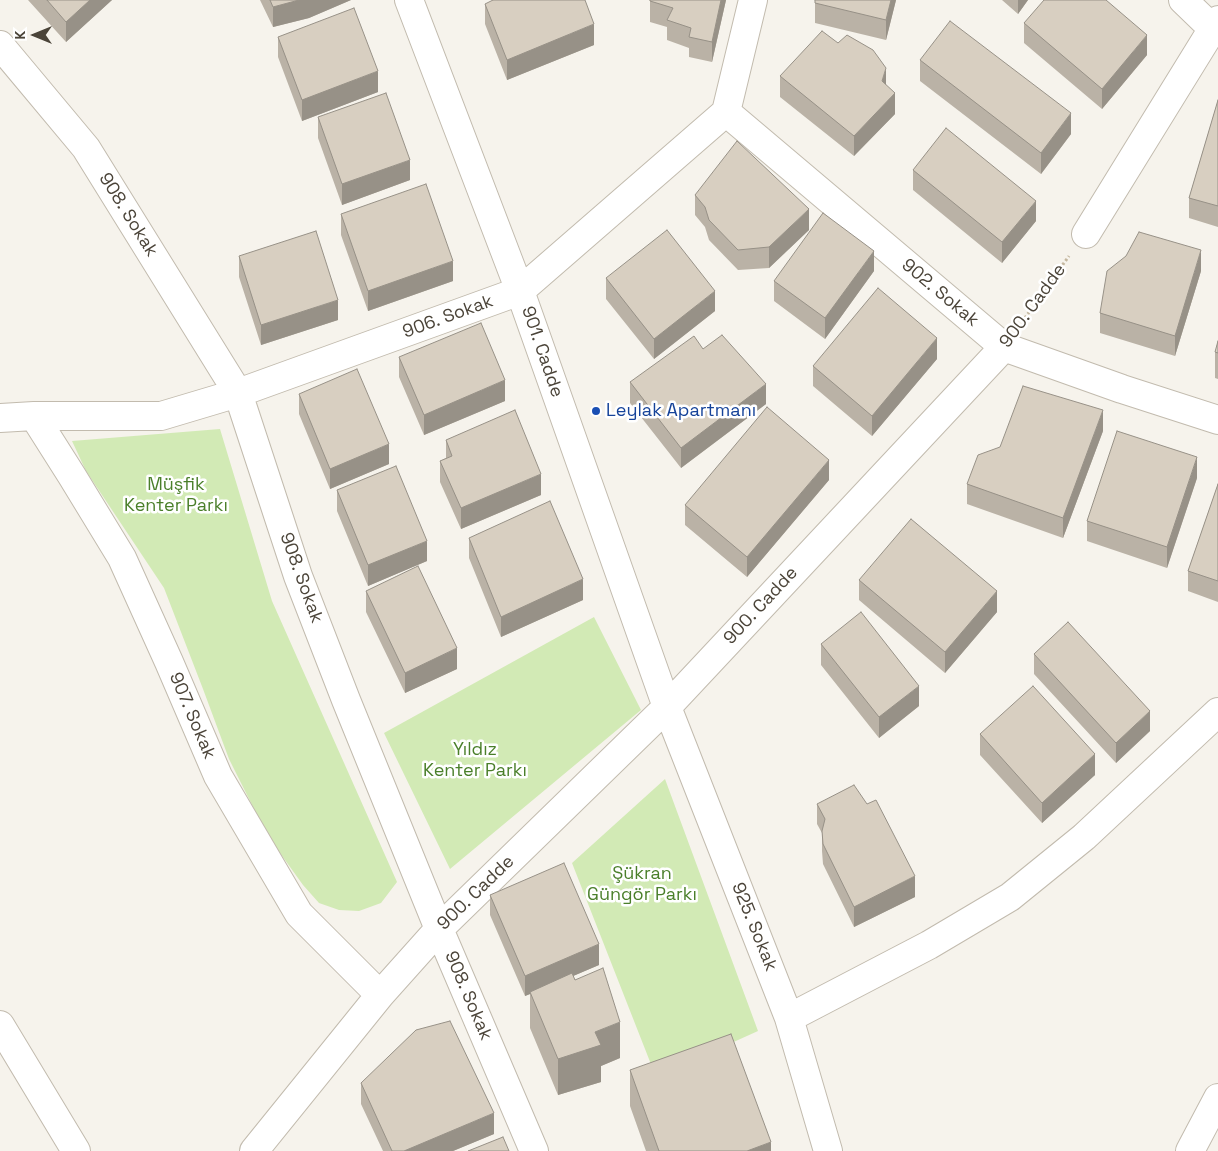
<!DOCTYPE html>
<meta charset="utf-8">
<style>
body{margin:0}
#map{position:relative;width:1218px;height:1151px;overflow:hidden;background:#f6f3ec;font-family:"Space Grotesk",sans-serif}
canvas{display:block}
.north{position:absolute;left:10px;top:10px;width:50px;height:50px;-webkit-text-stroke:4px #fff;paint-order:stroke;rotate:270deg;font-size:14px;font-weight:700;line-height:20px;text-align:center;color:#4b4439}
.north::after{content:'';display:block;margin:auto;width:18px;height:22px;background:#4b4439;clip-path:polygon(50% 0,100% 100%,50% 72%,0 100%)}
</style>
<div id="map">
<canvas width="1218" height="1151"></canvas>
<div class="north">K</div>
</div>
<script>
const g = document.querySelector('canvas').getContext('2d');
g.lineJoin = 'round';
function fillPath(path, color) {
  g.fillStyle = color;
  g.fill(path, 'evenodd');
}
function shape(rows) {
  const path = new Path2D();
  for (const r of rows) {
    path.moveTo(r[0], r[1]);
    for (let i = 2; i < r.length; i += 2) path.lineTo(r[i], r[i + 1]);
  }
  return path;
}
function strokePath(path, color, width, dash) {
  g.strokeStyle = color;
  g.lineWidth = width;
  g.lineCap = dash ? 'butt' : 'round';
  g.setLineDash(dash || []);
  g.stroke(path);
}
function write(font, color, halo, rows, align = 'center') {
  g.font = font + ' "Space Grotesk",sans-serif';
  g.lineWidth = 5;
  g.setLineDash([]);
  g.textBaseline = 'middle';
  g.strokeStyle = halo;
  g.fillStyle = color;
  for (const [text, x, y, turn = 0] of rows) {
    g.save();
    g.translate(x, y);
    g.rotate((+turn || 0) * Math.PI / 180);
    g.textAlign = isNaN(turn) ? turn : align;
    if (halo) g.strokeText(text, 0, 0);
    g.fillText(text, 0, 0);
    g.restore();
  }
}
fillPath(shape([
 [220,429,272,601,397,882,381,903,359,911,339,910,319,903,303,885,267,835,229,759,203,689,164,588,86,471,72,441],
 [594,617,641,710,450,869,384,733],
 [665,779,758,1031,656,1077,572,863]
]), '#d2eab5');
const minor = shape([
 [409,0,520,291,667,707,789,1018,828,1151],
 [1183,0,1213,29,1218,33],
 [0,45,86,148,238,393,298,576,346,700,439,929,534,1151],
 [726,112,1004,347,1122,389,1218,420],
 [1086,234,1218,20],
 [34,416,72,476,122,558,169,662,218,776,299,914,380,995],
 [0,418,34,416,161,416,238,393,520,291,726,112,753,0],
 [789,1018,929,945,1010,897,1084,837,1218,712],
 [0,1025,76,1151],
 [254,1151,380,995,439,929,667,707,1004,347],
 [1190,1151,1218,1098]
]);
strokePath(minor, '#c2bbae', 30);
strokePath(shape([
 [1022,322,1069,256]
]), '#c4b79f', 3, [2.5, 2.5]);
strokePath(minor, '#fff', 28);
fillPath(shape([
 [28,0,112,0,66,42],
 [260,0,351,0,309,18,273,27],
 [650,0,726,0,712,62,689,57,689,48,667,40,667,27,650,22],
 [896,0,886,40,815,23,815,3],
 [1002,0,1028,0,1018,14],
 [485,4,594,45,507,80,485,24],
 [1024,23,1147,55,1102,109,1024,43],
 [278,37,378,92,302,121,278,57],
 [920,60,1071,134,1041,174,920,81],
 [780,76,886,84,895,114,854,156,780,97],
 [1218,100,1218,227,1189,218,1189,198],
 [318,117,410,180,342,205,318,138],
 [913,170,1036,221,1002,263,913,190],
 [695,195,809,230,769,268,738,270,709,240,705,227,695,215],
 [341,214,453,281,368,311,341,235],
 [239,256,338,320,261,345,239,277],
 [874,271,825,339,774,301,774,281],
 [1201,271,1175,356,1100,333,1100,313],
 [606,278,715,311,654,359,606,299],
 [1218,341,1218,379,1215,378,1215,352],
 [703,349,766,404,681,468,630,403,630,382],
 [399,357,505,401,424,435,399,377],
 [937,359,872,436,813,386,813,366],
 [299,394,389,464,330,489,299,414],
 [1103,431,1063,538,967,504,967,484],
 [446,440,541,495,461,529,440,482,440,461,446,458],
 [1197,478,1167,568,1087,541,1087,521],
 [829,480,747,577,685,525,685,505],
 [1218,484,1218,602,1188,591,1188,571],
 [337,490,427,561,368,586,337,511],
 [469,538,583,600,501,637,469,558],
 [859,580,997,612,945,673,859,600],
 [366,591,457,669,405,693,366,612],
 [821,644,919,706,879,738,821,665],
 [1034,654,1150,731,1116,763,1034,674],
 [980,734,1095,775,1042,823,980,755],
 [817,804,915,897,854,927,823,864,822,851,822,833,817,824],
 [490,895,599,965,573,976,620,1058,601,1066,601,1082,558,1095,530,1028,530,994,525,996,490,915],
 [630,1070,771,1151,646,1151,630,1106],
 [361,1083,494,1134,453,1151,383,1151,361,1104]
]), '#bab2a6');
fillPath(shape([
 [90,0,112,0,66,42,66,22],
 [299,0,351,0,309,18,273,27,273,7],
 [721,0,726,0,712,62,712,42],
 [891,0,896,0,886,40,886,20],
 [1018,0,1028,0,1018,14],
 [594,24,594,45,507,80,507,60],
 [1147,35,1147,55,1102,109,1102,89],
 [886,68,886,89,882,81],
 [378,71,378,92,302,121,302,100],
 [895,93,895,114,854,156,854,136],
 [1071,113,1071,134,1041,174,1041,153],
 [410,160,410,180,342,205,342,184],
 [1036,201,1036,221,1002,263,1002,242],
 [809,209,809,230,769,268,769,247],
 [1201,250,1201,271,1175,356,1175,336],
 [874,251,874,271,825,339,825,318],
 [453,261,453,281,368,311,368,291],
 [715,291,715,311,654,359,654,339],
 [338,300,338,320,261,345,261,325],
 [937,338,937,359,872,436,872,416],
 [505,380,505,401,424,435,424,415],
 [766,384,766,404,681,468,681,448],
 [1103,410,1103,431,1063,538,1063,518],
 [389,444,389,464,330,489,330,469],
 [1197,457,1197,478,1167,568,1167,547],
 [829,460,829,480,747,577,747,557],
 [541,474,541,495,461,529,461,508],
 [427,541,427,561,368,586,368,565],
 [583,579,583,600,501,637,501,617],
 [997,591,997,612,945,673,945,652],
 [457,648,457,669,405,693,405,673],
 [919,686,919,706,879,738,879,717],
 [1150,711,1150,731,1116,763,1116,743],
 [1095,754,1095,775,1042,823,1042,803],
 [915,876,915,897,854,927,854,907],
 [599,944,599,965,531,994,530,992,530,994,525,996,525,976],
 [620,1022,620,1058,601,1066,601,1082,558,1095,558,1059,595,1032],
 [494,1113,494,1134,453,1151,404,1151],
 [771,1142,771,1151,747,1151]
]), '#979187');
const building = shape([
 [47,0,90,0,66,22,47,0],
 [270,0,299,0,273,7,270,0],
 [493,0,585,0,594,24,507,60,485,4,493,0],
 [650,0,721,0,712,42,689,37,691,28,667,20,673,8,650,1,650,0],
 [815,0,891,0,886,20,815,3,815,0],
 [1044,0,1106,0,1147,35,1102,89,1024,23,1044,0],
 [354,8,378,71,302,100,278,37,354,8],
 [950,21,1071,113,1041,153,920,60,950,21],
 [822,31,838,43,847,35,873,50,886,68,882,81,895,93,854,136,780,76,822,31],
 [386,93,410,160,342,184,318,117,386,93],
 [1218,100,1218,206,1189,198,1218,100],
 [946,128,1036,201,1002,242,913,170,946,128],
 [737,141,809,209,769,247,738,250,709,220,705,207,695,195,737,141],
 [426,184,453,261,368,291,341,214,426,184],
 [823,213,874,251,825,318,774,281,823,213],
 [667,230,715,291,654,339,606,278,667,230],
 [316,231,338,300,261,325,239,256,316,231],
 [1139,232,1201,250,1175,336,1100,313,1107,271,1126,256,1139,232],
 [878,288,937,338,872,416,813,366,878,288],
 [481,323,505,380,424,415,399,357,481,323],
 [722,335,766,384,681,448,630,382,694,336,703,349,722,335],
 [1218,341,1218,353,1215,352,1218,341],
 [357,369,389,444,330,469,299,394,357,369],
 [1023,386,1103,410,1063,518,967,484,978,455,1000,447,1023,386],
 [767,407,829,460,747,557,685,505,767,407],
 [515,410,541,474,461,508,440,461,452,456,446,440,515,410],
 [1117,431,1197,457,1167,547,1087,521,1117,431],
 [396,466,427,541,368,565,337,490,396,466],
 [1218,484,1218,581,1188,571,1218,484],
 [550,501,583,579,501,617,469,538,550,501],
 [911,519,997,591,945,652,859,580,911,519],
 [418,566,457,648,405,673,366,591,418,566],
 [861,612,919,686,879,717,821,644,861,612],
 [1068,622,1150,711,1116,743,1034,654,1068,622],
 [1033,686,1095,754,1042,803,980,734,1033,686],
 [854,785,867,804,876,800,915,876,854,907,823,844,822,831,825,819,817,804,854,785],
 [564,863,599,944,525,976,490,895,564,863],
 [603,968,620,1022,595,1032,601,1045,558,1059,530,992,572,973,575,980,603,968],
 [450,1021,494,1113,404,1151,392,1151,361,1083,416,1030,450,1021],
 [731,1034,771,1142,747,1151,659,1151,630,1070,731,1034],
 [503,1137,509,1151,468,1151,503,1137]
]);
fillPath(building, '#d8cfc1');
strokePath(building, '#979187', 1);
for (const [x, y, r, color] of [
 [596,411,5,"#1a4fb4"]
]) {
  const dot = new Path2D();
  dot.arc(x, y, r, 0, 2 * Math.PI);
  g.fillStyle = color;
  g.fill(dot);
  strokePath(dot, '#fff', 2);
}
write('18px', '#4b4439', '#fff', [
 ["908. Sokak",128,215,58],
 ["902. Sokak",940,293,40],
 ["900. Cadde",1033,306,-54],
 ["906. Sokak",448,317,-20],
 ["901. Cadde",542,352,71],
 ["908. Sokak",301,578,70],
 ["900. Cadde",761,606,-47],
 ["907. Sokak",192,716,67],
 ["900. Cadde",476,893,-44],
 ["925. Sokak",754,927,68],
 ["908. Sokak",468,996,67]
]);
write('18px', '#164399', '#fff', [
 ["Leylak Apartmanı",606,411]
], 'left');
write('18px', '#4a7f2a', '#fff', [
 ["Müşfik",176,485],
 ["Kenter Parkı",176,506],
 ["Yıldız",475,750],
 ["Kenter Parkı",475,771],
 ["Şükran",642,874],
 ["Güngör Parkı",642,895]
]);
</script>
